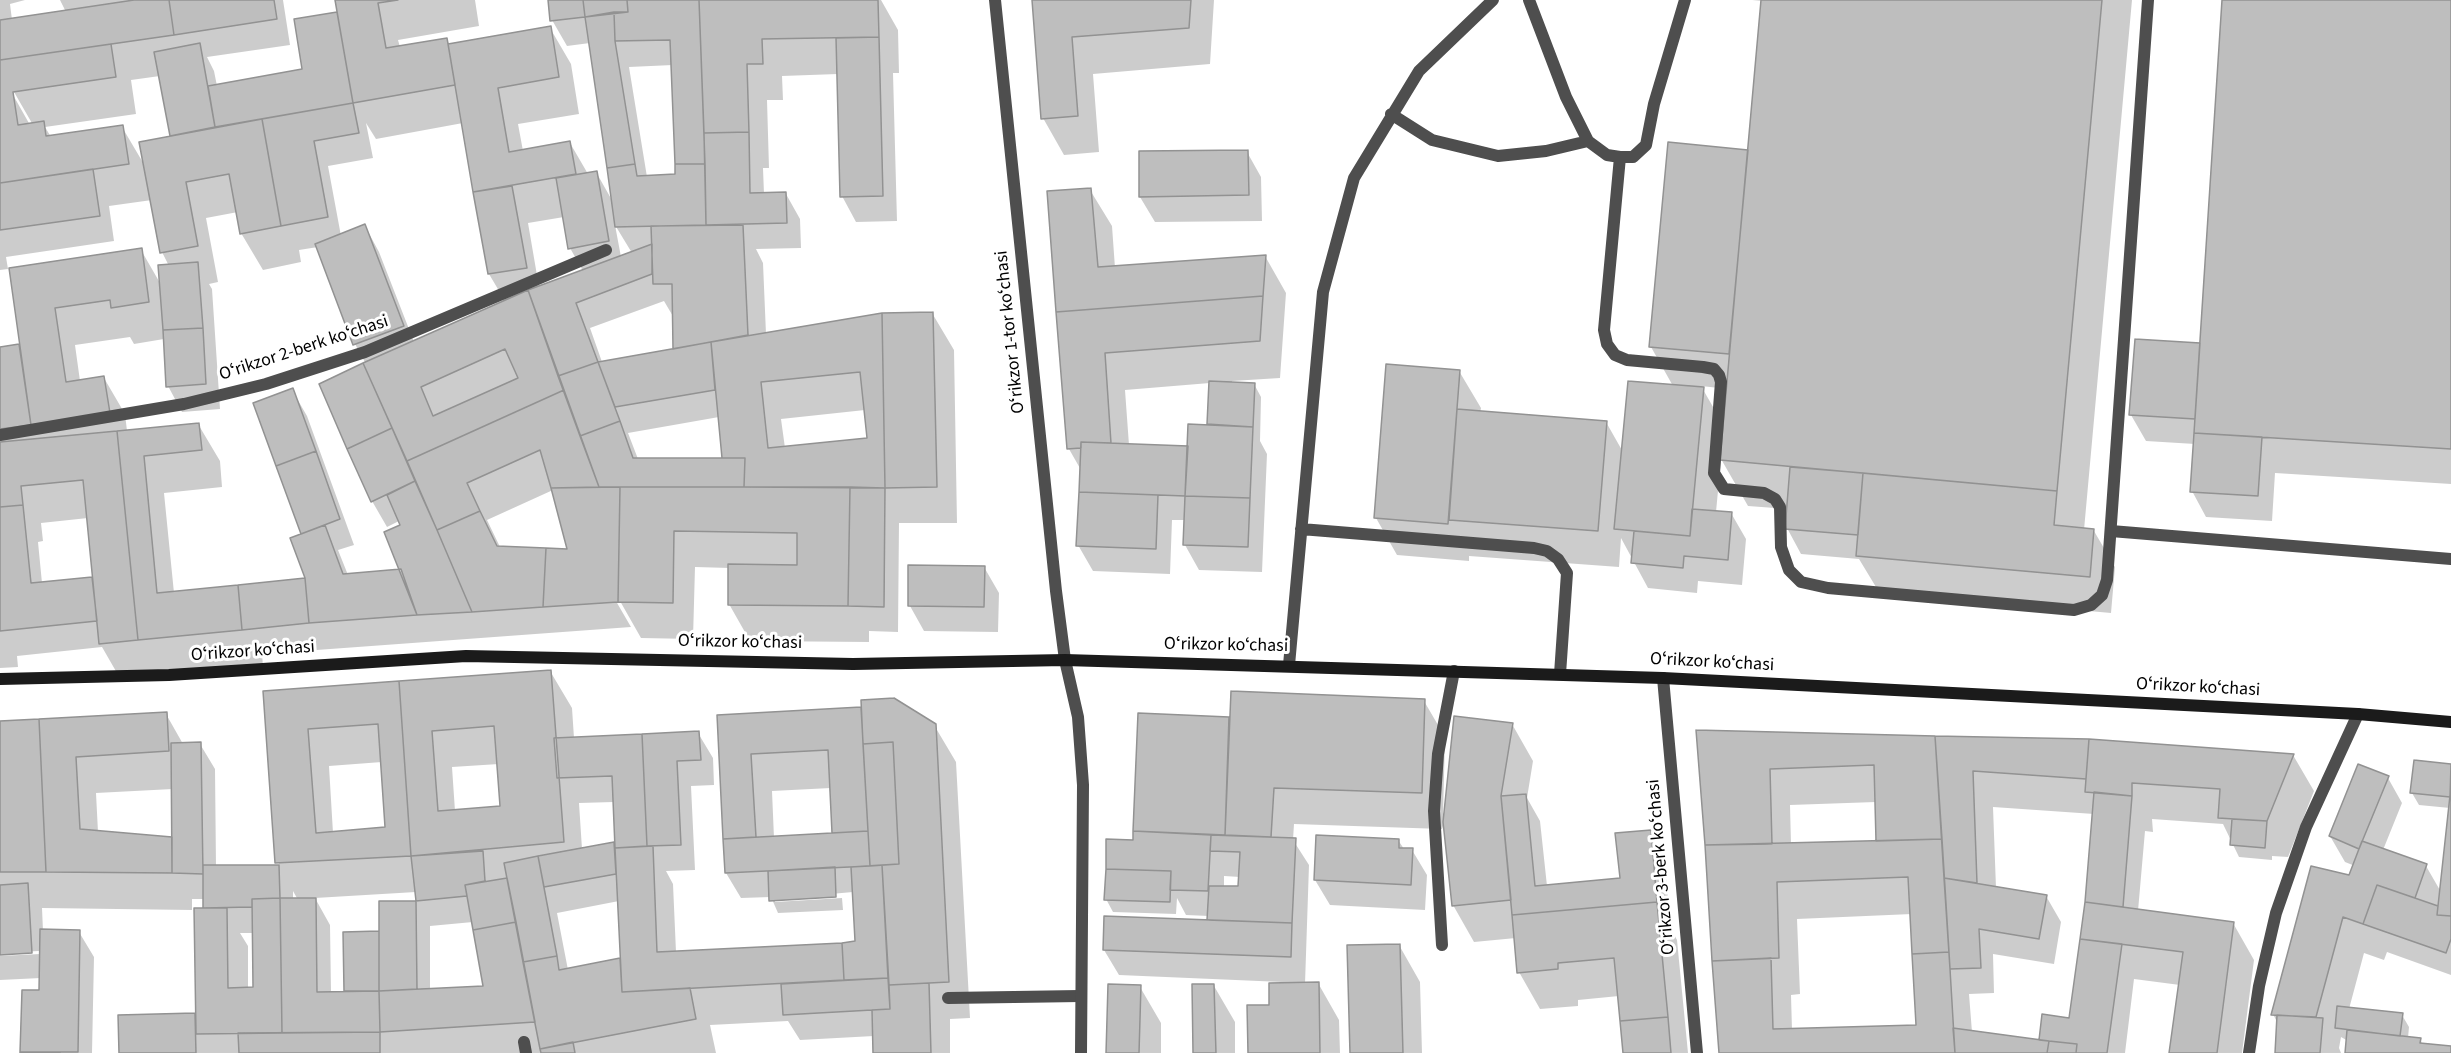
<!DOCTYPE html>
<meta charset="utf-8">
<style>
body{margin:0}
canvas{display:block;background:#fff}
</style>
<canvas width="2451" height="1053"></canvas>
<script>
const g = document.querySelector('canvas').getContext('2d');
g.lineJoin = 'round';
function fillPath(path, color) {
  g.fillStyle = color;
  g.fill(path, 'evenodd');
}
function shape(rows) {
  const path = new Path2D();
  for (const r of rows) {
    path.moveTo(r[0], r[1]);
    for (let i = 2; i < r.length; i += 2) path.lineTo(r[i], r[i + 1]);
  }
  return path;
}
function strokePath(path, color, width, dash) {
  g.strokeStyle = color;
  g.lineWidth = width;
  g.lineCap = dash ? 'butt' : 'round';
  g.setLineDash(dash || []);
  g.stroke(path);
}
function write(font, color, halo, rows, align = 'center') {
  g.font = font + ' "Source Sans 3",sans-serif';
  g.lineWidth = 6;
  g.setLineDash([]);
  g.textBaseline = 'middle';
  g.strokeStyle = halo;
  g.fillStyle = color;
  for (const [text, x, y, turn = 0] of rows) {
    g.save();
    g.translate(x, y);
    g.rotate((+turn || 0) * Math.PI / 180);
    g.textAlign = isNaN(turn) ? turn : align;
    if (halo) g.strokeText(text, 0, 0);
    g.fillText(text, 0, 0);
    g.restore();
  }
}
fillPath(shape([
 [0,0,25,0,10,4,12,20,66,12,60,0,283,0,290,45,207,57,214,71,217,86,304,70,336,13,340,19,337,0,475,0,479,26,398,40,400,47,446,39,450,45,550,28,571,64,579,114,518,124,523,151,570,143,588,174,596,172,613,202,590,43,567,46,552,20,549,0,881,0,898,30,899,73,893,73,897,221,856,222,842,196,838,74,782,76,783,100,767,100,769,168,763,168,764,194,786,194,800,219,801,248,756,249,763,263,766,334,932,313,954,350,957,523,899,523,898,632,869,631,869,642,750,641,729,604,730,568,695,567,693,639,641,638,616,594,613,596,631,627,262,654,263,666,121,680,102,647,17,656,18,667,0,668,0,348,21,345,10,269,141,250,160,283,169,266,162,252,152,200,109,206,114,241,6,257,8,269,0,270],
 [673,65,676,175,647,177,629,67],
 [160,76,172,138,145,166,122,127,51,137,45,127,136,114,131,80],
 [10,85,33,125,30,125,8,86],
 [366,123,376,139,463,123,489,274,505,301,414,342,379,252,365,226,341,236,328,166,373,158],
 [238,212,241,233,263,270,301,262,299,250,318,247,355,344,366,364,372,501,387,527,399,521,403,570,348,575,338,550,354,545,307,416,292,390,307,579,174,593,164,493,222,487,220,461,198,424,127,431,125,414,104,378,80,381,75,345,130,337,134,344,164,339,168,386,182,412,220,409,212,289,209,284,218,282,206,218],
 [564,217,570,248,583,271,539,287,528,223],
 [615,225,632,253,621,257],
 [664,301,674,318,675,350,602,362,590,328],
 [865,410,868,439,785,448,781,419],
 [719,417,724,460,638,459,628,433],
 [553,490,569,550,500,547,487,520],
 [88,518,94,584,91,578,42,583,38,542,43,541,41,523],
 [1034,0,1214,0,1210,64,1093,74,1099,152,1064,155,1043,118],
 [1752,0,2132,0,2084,530,2094,531,2115,567,2111,613,1879,592,1859,559,1801,554,1787,528,1788,509,1748,506,1721,459,1716,512,1731,513,1746,539,1742,585,1698,581,1697,593,1648,588,1621,538,1619,567,1469,556,1469,561,1397,555,1376,518,1459,371,1481,408,1480,413,1606,422,1623,452,1673,386,1651,347,1749,155,1763,1],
 [1701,386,1728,389,1724,426],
 [2224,0,2451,0,2451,484,2275,473,2272,521,2206,517,2192,491,2195,444,2146,441,2131,415,2201,349],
 [1247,152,1261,177,1262,221,1155,222,1140,197],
 [1090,190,1112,226,1115,268,1265,256,1286,293,1280,378,1232,381,1232,384,1254,384,1261,397,1260,441,1267,454,1262,572,1199,570,1185,545,1186,520,1172,520,1170,574,1093,571,1078,545,1081,470,1069,449],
 [1210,383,1210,426,1189,448,1129,445,1125,390],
 [984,567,999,593,998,632,924,631,910,606],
 [550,671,572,708,574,738,698,733,713,758,714,785,691,786,695,870,666,871,673,884,676,952,856,943,853,892,775,899,775,902,842,898,843,910,778,913,771,897,741,898,726,873,718,716,862,708,934,725,956,762,970,1018,950,1019,950,1053,875,1053,874,1036,800,1040,788,1021,710,1025,716,1053,120,1053,195,1015,197,1018,206,910,205,899,192,899,192,910,42,908,43,931,79,932,94,957,92,1053,22,1053,41,991,41,978,0,980,0,956,40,954,39,951,0,953,0,723,166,714,183,744,200,744,215,769,216,867,279,866,264,692],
 [382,762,387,829,333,833,329,766],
 [499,764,502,808,455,811,452,767],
 [831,788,834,834,774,838,772,791],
 [173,789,173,844,98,832,96,793],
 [614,802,616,843,582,849,579,803],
 [293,891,298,900,293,900],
 [416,892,417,902,380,903,380,933,345,934,345,993,331,993,330,925,315,898],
 [619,901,621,959,568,970,557,913],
 [473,922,485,987,430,990,430,926],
 [240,933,254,933,255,989,248,989,248,946],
 [1424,701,1445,737,1443,814,1512,724,1533,761,1527,798,1540,821,1547,886,1622,879,1650,832,1664,858,1671,929,1677,940,1688,1053,1624,1053,1619,996,1578,1000,1578,1006,1540,1009,1519,972,1516,938,1474,942,1453,905,1444,823,1442,829,1294,824,1293,840,1309,865,1305,984,1318,983,1339,1020,1340,1053,1249,1053,1282,982,1119,975,1104,950,1209,921,1209,916,1186,915,1177,898,1176,914,1113,912,1106,899,1135,842,1139,715,1231,719],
 [1224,876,1240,877,1239,888,1224,888],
 [1698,731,2293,755,2314,791,2288,857,2272,856,2272,860,2239,857,2223,824,2152,819,2153,832,2145,831,2138,911,2233,923,2254,960,2242,1053,2171,1053,2180,985,2134,979,2125,1053,1722,1053],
 [1876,802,1877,842,1791,845,1790,805],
 [1993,807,2094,814,2086,902,2071,1020,2040,1041,1972,1032,1969,994,1994,993,1993,954,2054,964,2061,922,2046,896,1996,888],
 [1912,914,1917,1026,1792,1030,1791,995,1800,994,1797,919],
 [2415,761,2451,765,2451,975,2387,952,2384,960,2364,953,2349,1009,2402,1015,2409,1027,2408,1038,2420,1039,2423,1045,2451,1048,2451,1053,2346,1053,2348,1041,2341,1037,2339,1048,2341,1053,2276,1053,2278,1024,2273,1014,2355,866,2345,862,2330,836,2388,778,2402,803,2383,850,2426,866,2441,892,2450,808,2419,805,2412,793],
 [1398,840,1404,849,1412,850,1427,875,1425,910,1330,905,1315,880],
 [1399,945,1420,982,1422,1053,1351,1053],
 [1214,986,1235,1022,1235,1053,1194,1053],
 [1140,987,1161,1023,1161,1053,1107,1053]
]), '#0003');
const building = shape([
 [134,0,169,0,174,35,0,60,0,20,134,0],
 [169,0,274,0,277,19,174,35,169,0],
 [335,0,398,0,378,3,386,48,447,38,455,85,353,103,335,0],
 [548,0,583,0,585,17,550,21,548,0],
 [583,0,627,0,628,12,585,17,583,0],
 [627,0,699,0,705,164,675,164,670,40,615,41,614,12,628,12,627,0],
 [699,0,878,0,879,37,762,39,763,64,747,64,749,132,704,133,699,0],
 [1032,0,1191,0,1189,28,1072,37,1078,116,1041,119,1032,0],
 [1761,0,2102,0,2057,491,1720,460,1761,0],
 [2222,0,2451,0,2451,449,2194,433,2222,0],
 [337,12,353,103,215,127,208,86,302,69,294,19,337,12],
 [614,12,615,41,635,164,607,168,585,17,614,12],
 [551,26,559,77,498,88,509,152,570,141,576,174,473,192,448,44,551,26],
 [879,37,883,196,840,197,836,38,879,37],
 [200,43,215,127,170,136,154,52,200,43],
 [111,44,116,77,13,92,18,125,44,121,46,136,123,125,129,164,0,183,0,60,111,44],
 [353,103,359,133,314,141,328,217,281,226,262,119,353,103],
 [262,119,281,226,240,234,229,174,186,182,198,246,160,253,139,142,262,119],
 [749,132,750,193,786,192,787,223,706,225,704,133,749,132],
 [1668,142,1748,150,1729,354,1649,347,1668,142],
 [1248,150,1249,195,1139,197,1139,151,1248,150],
 [635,164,637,176,675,174,675,164,705,164,706,225,615,227,607,168,635,164],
 [93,169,100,216,0,230,0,183,93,169],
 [597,171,609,241,568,249,556,178,597,171],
 [512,186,527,268,488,274,473,192,512,186],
 [1091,188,1098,267,1266,255,1263,296,1056,312,1047,191,1091,188],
 [365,224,404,326,353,345,315,244,365,224],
 [743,225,748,335,673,349,672,284,653,284,651,226,743,225],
 [652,244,652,274,576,303,598,362,558,376,528,290,652,244],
 [142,248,149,302,111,308,110,300,55,308,66,382,104,376,110,413,31,425,9,268,142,248],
 [198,262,203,328,163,330,158,265,198,262],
 [528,290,564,390,407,461,363,363,528,290],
 [505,349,518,378,433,416,421,387,505,349],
 [1263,296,1260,341,1105,353,1111,443,1081,442,1081,448,1067,449,1056,312,1263,296],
 [933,312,937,487,885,488,882,313,933,312],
 [882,313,885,488,744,487,745,458,722,458,711,342,882,313],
 [860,372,867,438,768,448,761,382,860,372],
 [203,328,206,384,166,387,163,330,203,328],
 [2135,339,2200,343,2195,419,2129,415,2135,339],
 [711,342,715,390,615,407,598,362,711,342],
 [19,344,31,425,0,429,0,347,19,344],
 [598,362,620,421,580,436,558,376,598,362],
 [363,363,392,428,347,449,319,384,363,363],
 [1386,364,1460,370,1448,524,1374,518,1386,364],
 [1209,381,1255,383,1253,427,1207,424,1209,381],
 [1628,381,1704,387,1690,536,1614,529,1628,381],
 [293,388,316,451,276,466,253,403,293,388],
 [564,390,599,487,551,488,540,450,467,483,480,511,437,530,407,461,564,390],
 [1457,409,1607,421,1598,531,1449,520,1457,409],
 [620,421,633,458,745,458,744,487,599,487,580,436,620,421],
 [199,423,202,450,144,456,157,593,238,585,242,630,138,640,117,431,199,423],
 [1188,424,1253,427,1250,498,1185,496,1188,424],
 [392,428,415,481,371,502,347,449,392,428],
 [117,431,138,640,99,644,83,480,21,486,23,505,0,507,0,442,117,431],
 [2194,433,2262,437,2258,496,2190,492,2194,433],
 [1081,442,1188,446,1185,496,1079,492,1081,442],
 [316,451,340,519,301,534,276,466,316,451],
 [1790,467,1863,473,1858,535,1785,529,1790,467],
 [1863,473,2057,491,2054,525,2094,529,2090,577,1856,556,1863,473],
 [415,481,437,530,472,612,417,615,384,532,400,525,387,495,415,481],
 [620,487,850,487,848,606,728,605,728,564,797,565,797,533,674,531,673,603,618,602,620,487],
 [620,487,618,602,543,607,546,548,567,549,551,488,620,487],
 [850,487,885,488,884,607,848,606,850,487],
 [1079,492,1158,495,1156,549,1076,546,1079,492],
 [1185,496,1250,498,1248,547,1183,545,1185,496],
 [23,505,31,583,92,577,97,621,0,631,0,507,23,505],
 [1692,509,1732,512,1728,560,1684,556,1683,568,1631,563,1634,531,1690,536,1692,509],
 [480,511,497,546,546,548,543,607,472,612,437,530,480,511],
 [325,525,343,574,401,569,417,615,309,623,305,578,290,538,325,525],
 [908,565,985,566,984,607,908,606,908,565],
 [305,578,309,623,242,630,238,585,305,578],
 [551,670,564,842,411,856,399,681,551,670],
 [494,726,500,806,438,811,432,731,494,726],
 [399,681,411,856,275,863,263,691,399,681],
 [378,724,385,827,316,833,308,729,378,724],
 [1231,691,1425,699,1422,793,1274,788,1271,837,1225,835,1231,691],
 [894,698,936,724,949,982,889,985,882,865,899,864,893,742,863,744,861,700,894,698],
 [861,707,868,831,832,833,828,750,751,754,756,837,723,839,717,715,861,707],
 [167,712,169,751,76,757,80,829,172,837,172,873,46,872,39,719,167,712],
 [1138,713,1229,717,1225,835,1133,831,1138,713],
 [1454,716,1513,723,1501,796,1511,900,1452,906,1443,822,1454,716],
 [39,719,46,872,0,872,0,721,39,719],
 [1696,730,1935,736,1942,839,1876,841,1874,765,1770,769,1772,844,1705,845,1696,730],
 [699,731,701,760,677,761,681,845,647,846,642,734,699,731],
 [642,734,647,846,615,848,612,776,557,778,554,738,642,734],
 [1935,736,2089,739,2086,779,1973,771,1977,883,1944,878,1935,736],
 [2089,739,2294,754,2267,821,2218,818,2220,789,2132,783,2132,796,2085,792,2089,739],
 [201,742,203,874,172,873,171,743,201,742],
 [893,742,899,864,870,866,863,744,893,742],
 [2414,760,2451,764,2450,797,2410,793,2414,760],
 [2358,764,2389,776,2359,849,2329,836,2358,764],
 [2451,786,2451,916,2437,915,2451,786],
 [2094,792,2132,796,2123,907,2085,902,2094,792],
 [1526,794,1535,886,1620,878,1615,833,1651,830,1657,902,1512,915,1501,796,1526,794],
 [2232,819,2267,821,2265,848,2230,845,2232,819],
 [868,831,870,866,725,873,723,839,868,831],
 [1133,831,1211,835,1208,891,1170,890,1171,871,1106,869,1106,839,1133,840,1133,831],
 [1211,835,1296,838,1292,923,1207,920,1209,886,1238,886,1240,852,1210,851,1211,835],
 [1316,835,1399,839,1399,848,1413,848,1411,885,1314,880,1316,835],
 [1942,839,1949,952,1912,954,1908,877,1777,882,1779,958,1712,961,1705,845,1942,839],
 [2362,841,2427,864,2415,898,2377,885,2363,924,2343,917,2316,1017,2271,1015,2311,866,2349,875,2362,841],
 [614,842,616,874,544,887,538,856,614,842],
 [653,846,657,952,842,943,844,980,622,992,615,848,653,846],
 [483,851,485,881,465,885,467,896,416,901,411,856,483,851],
 [538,856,557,956,523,962,504,863,538,856],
 [203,865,279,865,280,898,252,899,252,907,203,908,203,865],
 [882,865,888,978,844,980,842,943,855,941,851,867,882,865],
 [835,867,836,897,769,901,768,871,835,867],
 [1106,869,1171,871,1170,902,1104,900,1106,869],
 [507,878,516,922,473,930,465,885,507,878],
 [1944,878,2047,895,2039,939,1979,929,1981,968,1950,969,1944,878],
 [28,883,32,953,0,955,0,885,28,883],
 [2377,885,2438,906,2437,915,2451,916,2451,939,2446,953,2363,924,2377,885],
 [280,898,282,1033,196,1034,194,908,227,908,228,988,253,987,252,899,280,898],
 [280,898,316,898,317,992,379,991,380,1032,282,1033,280,898],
 [379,901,416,901,417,989,379,991,379,901],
 [1657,902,1668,1017,1620,1021,1614,958,1558,963,1558,969,1517,973,1512,915,1657,902],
 [2085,902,2234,922,2217,1053,2169,1053,2183,952,2080,939,2085,902],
 [1104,916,1292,923,1291,957,1103,950,1104,916],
 [516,922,535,1022,380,1032,379,991,483,986,473,930,516,922],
 [40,929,80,930,78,1052,20,1052,22,990,39,990,40,929],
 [379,931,379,991,344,991,343,932,379,931],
 [2080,939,2122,944,2107,1053,2076,1053,2077,1044,2039,1040,2042,1014,2069,1018,2080,939],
 [1400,944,1403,1053,1350,1053,1347,945,1400,944],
 [1949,952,1955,1053,1719,1053,1712,961,1771,958,1773,1029,1916,1025,1912,954,1949,952],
 [557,956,559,970,620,958,622,992,690,988,696,1019,540,1049,523,962,557,956],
 [888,978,890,1009,783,1015,781,984,888,978],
 [1319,982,1320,1053,1248,1053,1247,1005,1269,1005,1269,983,1319,982],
 [929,983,931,1053,873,1053,872,1010,890,1009,889,985,929,983],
 [1108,984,1141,985,1139,1053,1106,1053,1108,984],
 [1192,984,1214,984,1216,1053,1193,1053,1192,984],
 [2337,1006,2403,1013,2400,1036,2335,1028,2337,1006],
 [195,1013,196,1053,119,1053,118,1015,195,1013],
 [2277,1015,2323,1018,2320,1053,2275,1053,2277,1015],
 [1668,1017,1671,1053,1623,1053,1620,1021,1668,1017],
 [1953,1028,2049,1041,2047,1053,1955,1053,1953,1028],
 [2347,1030,2421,1038,2420,1043,2451,1046,2451,1053,2345,1053,2347,1030],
 [380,1032,380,1053,239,1053,238,1033,380,1032],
 [2049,1041,2077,1044,2076,1053,2047,1053,2049,1041],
 [573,1042,575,1053,541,1053,540,1049,573,1042],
 [20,1052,60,1052,60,1053,20,1053,20,1052]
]);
fillPath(building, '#bebebe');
strokePath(building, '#929292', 1.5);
strokePath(shape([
 [1529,0,1566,97,1588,141,1607,155,1620,157,1633,157,1646,145,1654,104,1685,0],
 [1391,114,1432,140,1498,156,1546,151,1588,141],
 [1620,157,1604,330,1607,344,1615,355,1627,360,1703,367,1714,369,1719,375,1721,382,1714,473,1724,489,1764,493,1775,499,1780,507,1781,547,1789,570,1801,582,1828,588,2074,610,2091,605,2102,595,2107,580,2148,0],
 [1301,529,1534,548,1547,551,1558,559,1567,573,1560,674],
 [2111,531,2451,559],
 [1289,665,1323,292,1354,178,1419,71,1493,0],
 [1442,945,1434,811,1438,754,1454,671],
 [948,998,1080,996]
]), '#4e4e4e', 12);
strokePath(shape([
 [995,0,1056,591,1065,660,1078,717,1083,785,1081,1053],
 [0,435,184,404,266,384,365,352,606,250],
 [1663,678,1697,1053],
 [524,1042,526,1053],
 [2249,1053,2259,986,2276,913,2306,827,2358,714]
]), '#4e4e4e', 12);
strokePath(shape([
 [0,679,169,675,466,656,853,664,1065,660,1663,678,2358,714,2451,722]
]), '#1b1b1b', 12);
write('18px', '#000', '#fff', [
 ["Oʻrikzor 1-tor koʻchasi",1011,332,-96],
 ["Oʻrikzor 2-berk koʻchasi",304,349,-18],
 ["Oʻrikzor koʻchasi",740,643,1],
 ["Oʻrikzor koʻchasi",1226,646,1],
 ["Oʻrikzor koʻchasi",253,652,-4],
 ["Oʻrikzor koʻchasi",1712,663,3],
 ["Oʻrikzor koʻchasi",2198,688,3],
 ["Oʻrikzor 3-berk koʻchasi",1662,867,-95]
]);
</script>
